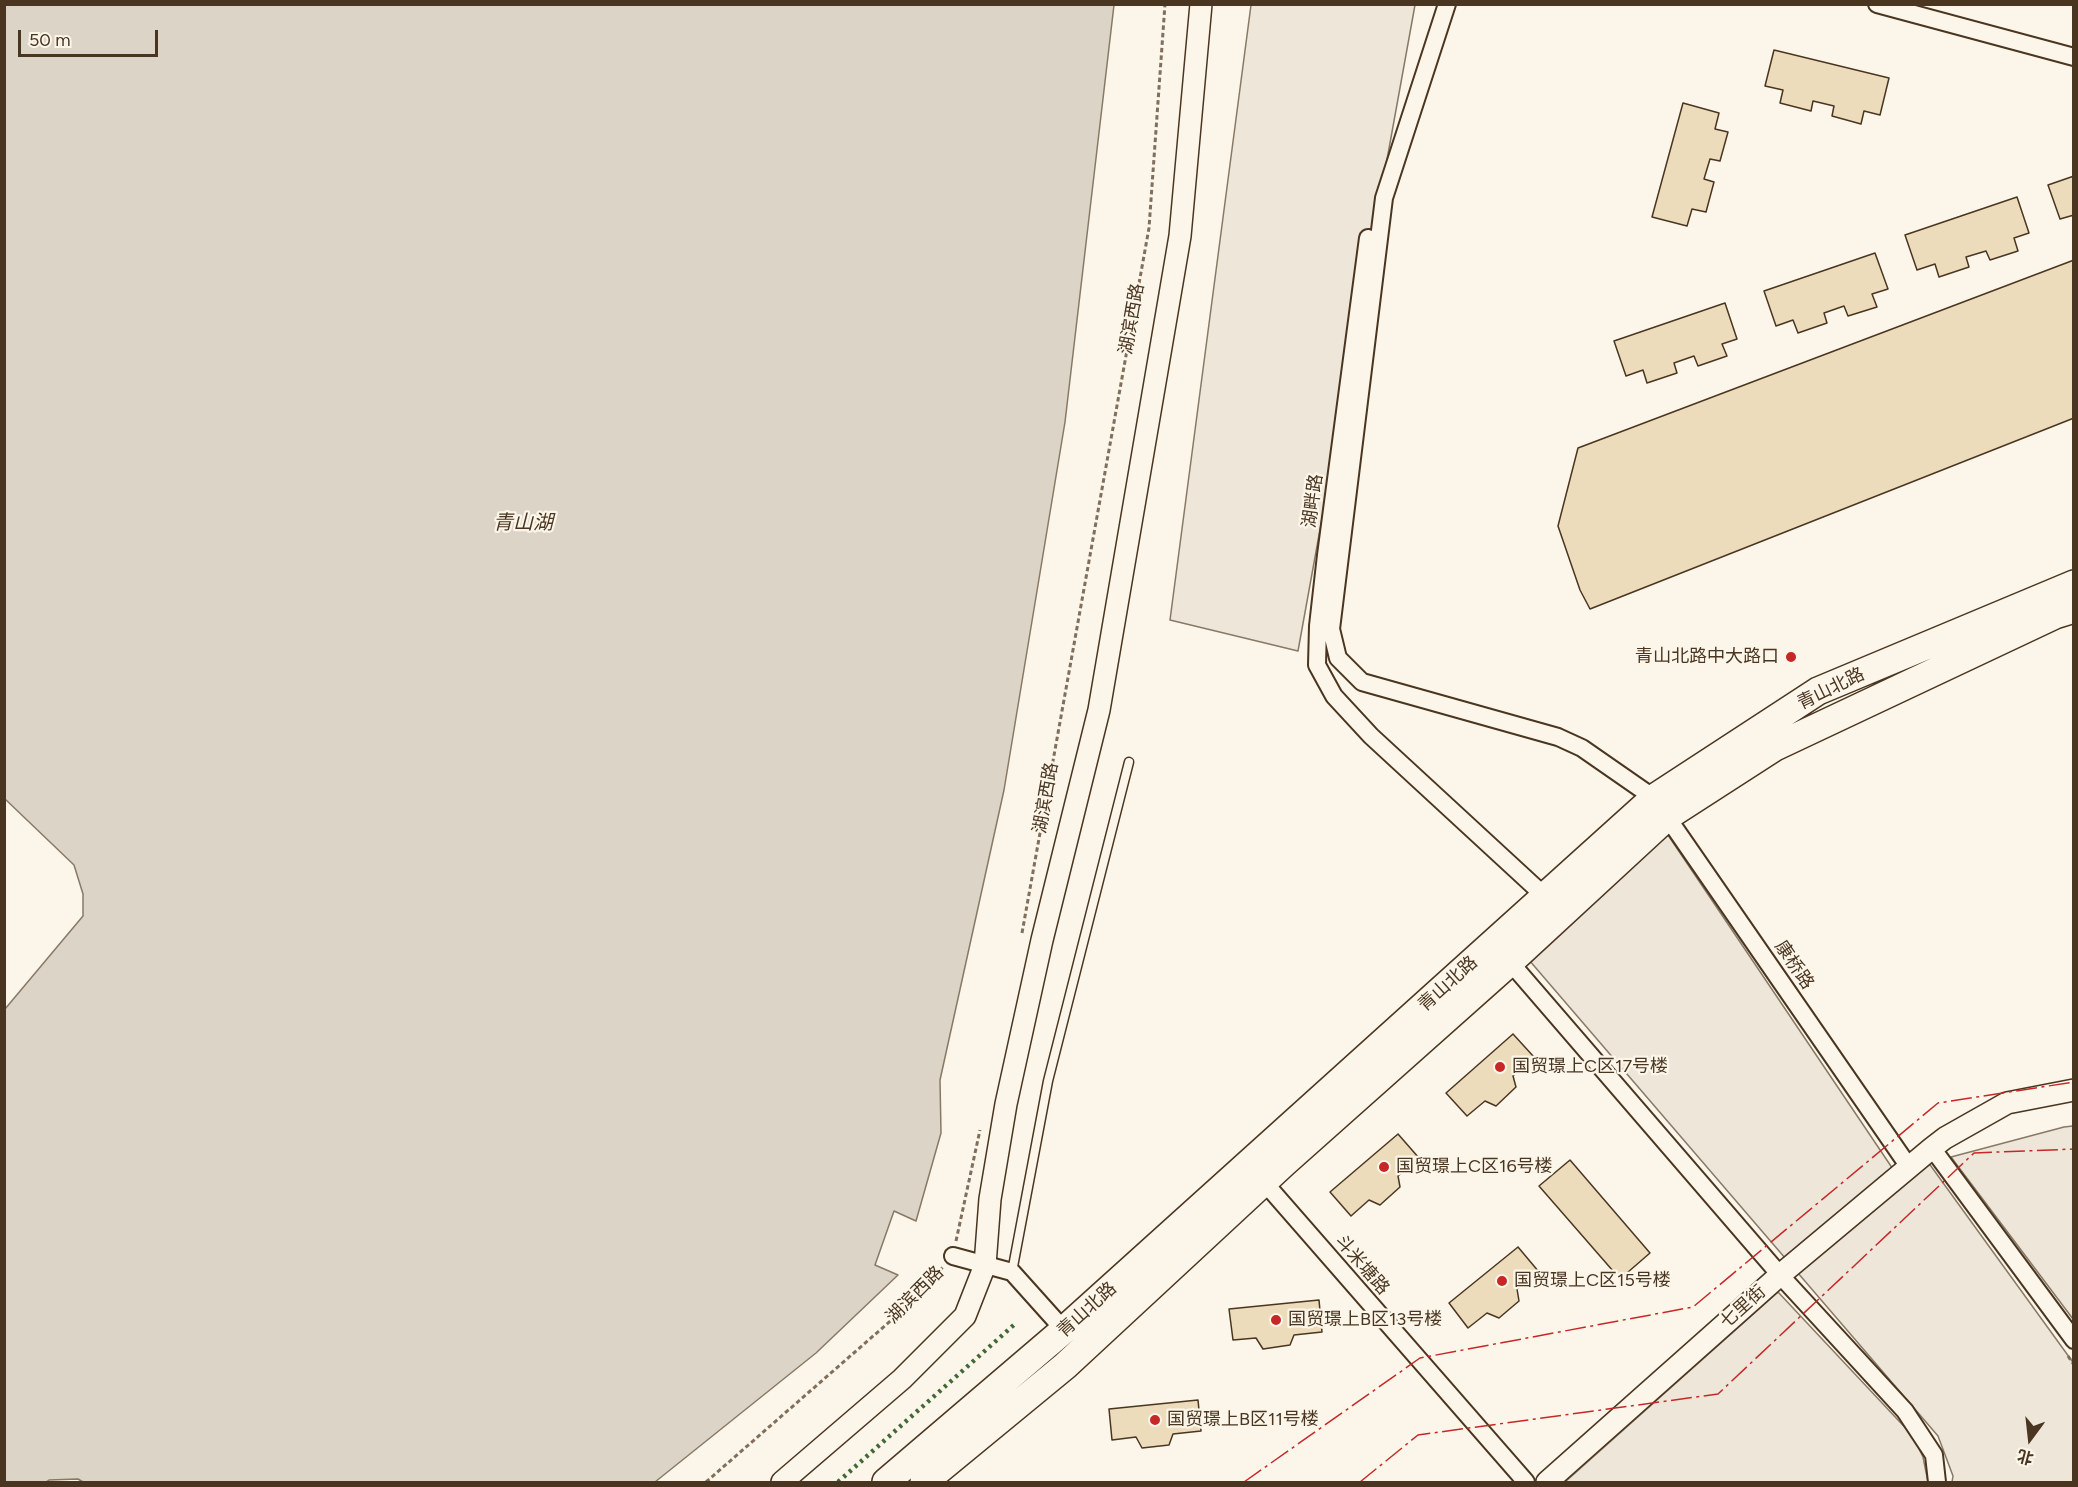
<!DOCTYPE html>
<meta charset="utf-8">
<style>
body{margin:0}
#map{position:relative;width:2078px;height:1487px;overflow:hidden;background:#fbf6e9;font-family:Figtree,"Noto Sans SC",sans-serif}
canvas{display:block}
.frame{position:absolute;inset:0;border:6px solid #4a3520;pointer-events:none}
.north{position:absolute;left:2000px;top:1409px;width:60px;height:60px;-webkit-text-stroke:4px #fbf6e9;paint-order:stroke;rotate:195deg;font-size:16px;font-weight:700;line-height:24px;text-align:center;color:#4a3520}
.north::after{content:'';display:block;margin:auto;width:21px;height:27px;background:#4a3520;clip-path:polygon(50% 0,100% 100%,50% 72%,0 100%)}
.scale{position:absolute;left:18px;top:30px;width:140px;height:27px;box-sizing:border-box;border:3px solid #4a3520;border-top:0;padding-left:8px;font-size:18px;line-height:21px;white-space:nowrap;color:#4a3520;-webkit-text-stroke:4px #fbf6e9;paint-order:stroke}
</style>
<div id="map">
<canvas width="2078" height="1487"></canvas>
<div class="frame"></div>
<div class="north">北</div>
<div class="scale">50 m</div>
</div>
<script>
const g = document.querySelector('canvas').getContext('2d');
g.lineJoin = 'round';
function fillPath(path, color) {
  g.fillStyle = color;
  g.fill(path, 'evenodd');
}
function shape(rows) {
  const path = new Path2D();
  for (const r of rows) {
    path.moveTo(r[0], r[1]);
    for (let i = 2; i < r.length; i += 2) path.lineTo(r[i], r[i + 1]);
  }
  return path;
}
function strokePath(path, color, width, dash) {
  g.strokeStyle = color;
  g.lineWidth = width;
  g.lineCap = dash ? 'butt' : 'round';
  g.setLineDash(dash || []);
  g.stroke(path);
}
function write(font, color, halo, rows, align = 'center') {
  g.font = font + ' Figtree,"Noto Sans SC",sans-serif';
  g.lineWidth = 4.5;
  g.setLineDash([]);
  g.textBaseline = 'middle';
  g.strokeStyle = halo;
  g.fillStyle = color;
  for (const [text, x, y, turn = 0] of rows) {
    g.save();
    g.translate(x, y);
    g.rotate((+turn || 0) * Math.PI / 180);
    g.textAlign = isNaN(turn) ? turn : align;
    if (halo) g.strokeText(text, 0, 0);
    g.fillText(text, 0, 0);
    g.restore();
  }
}
const green = shape([
 [1251,5,1415,5,1298,651,1170,620,1251,5],
 [1668,835,1903,1184,1928,1162,2072,1361,2074,1365,2073,1482,1952,1482,1953,1476,1938,1436,1529,960,1668,835],
 [2073,1126,2074,1126,2073,1319,1951,1157,2064,1127,2073,1126],
 [1778,1292,1913,1436,1923,1457,1928,1482,1565,1482,1778,1292]
]);
fillPath(green, '#ede6d9');
strokePath(green, '#887966', 1.5);
const water = shape([
 [5,4,1114,5,1065,422,1004,790,940,1080,941,1133,916,1221,894,1211,875,1265,898,1275,816,1353,655,1482,83,1482,78,1479,49,1480,46,1482,5,1482,5,1009,83,916,83,894,74,865,5,799,5,4]
]);
fillPath(water, '#dcd4c6');
strokePath(water, '#887966', 1.5);
const building = shape([
 [1774,50,1889,78,1880,115,1864,111,1861,124,1832,116,1834,106,1813,101,1811,111,1780,103,1783,90,1765,86,1774,50],
 [1683,103,1719,113,1715,129,1728,132,1720,161,1710,159,1704,179,1714,182,1706,212,1692,209,1687,226,1652,217,1683,103],
 [2074,176,2074,215,2060,219,2048,185,2074,176],
 [2017,197,2029,233,2014,238,2018,251,1990,260,1986,251,1966,257,1969,267,1939,277,1935,264,1917,270,1905,235,2017,197],
 [1875,253,1888,289,1872,294,1877,307,1848,316,1844,306,1824,313,1827,323,1798,333,1793,320,1776,326,1764,291,1875,253],
 [2074,260,2074,418,1590,609,1580,590,1558,526,1578,448,2074,260],
 [1725,303,1737,339,1722,344,1727,356,1698,366,1694,356,1674,363,1677,373,1647,383,1643,370,1626,376,1614,341,1725,303],
 [1513,1034,1534,1057,1513,1076,1516,1087,1496,1106,1485,1101,1467,1116,1446,1093,1513,1034],
 [1398,1134,1419,1158,1398,1176,1400,1187,1380,1205,1369,1200,1351,1216,1330,1192,1398,1134],
 [1570,1160,1650,1253,1620,1279,1539,1186,1570,1160],
 [1518,1247,1539,1272,1517,1289,1519,1301,1499,1318,1487,1313,1468,1328,1449,1303,1518,1247],
 [1319,1300,1322,1332,1294,1335,1290,1345,1263,1349,1256,1338,1233,1340,1229,1309,1319,1300],
 [1198,1400,1201,1431,1173,1434,1169,1445,1142,1448,1136,1437,1112,1440,1109,1409,1198,1400]
]);
fillPath(building, '#ecdcbc');
strokePath(building, '#4a3520', 1.5);
const service = shape([
 [1012,1272,1048,1081,1129,762]
]);
const minor = shape([
 [1447,4,1384,198,1331,629,1338,658,1362,682,1558,737,1582,748,1654,798,1909,1167],
 [1877,4,2074,57],
 [1368,238,1326,555,1318,626,1317,665,1334,696,1371,736,1550,901],
 [1510,962,1780,1275,1905,1411,1934,1455,1937,1482],
 [1932,1148,2074,1340],
 [1264,1182,1526,1482],
 [953,1256,1012,1272,1064,1330]
]);
const tertiary = shape([
 [782,1482,902,1379,965,1316,985,1265,990,1199,1006,1104,1042,940,1099,710,1180,236,1201,4],
 [1547,1482,1780,1275,1932,1148,1945,1138,2007,1103,2074,1090]
]);
const primary = shape([
 [886,1482,1064,1330,1654,798,1818,691,2074,584],
 [924,1482,1065,1366,1284,1163,1510,962,1668,816,1775,747,2055,615,2074,609]
]);
strokePath(service, '#4a3520', 11);
strokePath(minor, '#4a3520', 20);
strokePath(tertiary, '#4a3520', 24);
strokePath(primary, '#4a3520', 30);
strokePath(shape([
 [1022,933,1149,228,1165,4],
 [956,1241,980,1130],
 [2068,1356,2074,1365],
 [706,1482,903,1310,943,1267]
]), '#7f6f5c', 3, [4.5, 3]);
strokePath(service, '#fbf6e9', 8);
strokePath(minor, '#fbf6e9', 16);
strokePath(tertiary, '#fbf6e9', 21);
strokePath(primary, '#fbf6e9', 27);
strokePath(shape([
 [838,1482,1016,1323]
]), '#436837', 4.5, [3, 4.5]);
strokePath(shape([
 [1244,1482,1420,1358,1693,1307,1938,1103,2074,1082],
 [1360,1482,1418,1435,1718,1394,1974,1153,2074,1149]
]), '#c62828', 1.5, [21, 4.5, 3, 4.5]);
for (const [x, y, r, color] of [
 [1791,657,6,"#c62828"],
 [1500,1067,6,"#c62828"],
 [1384,1167,6,"#c62828"],
 [1502,1281,6,"#c62828"],
 [1276,1320,6,"#c62828"],
 [1155,1420,6,"#c62828"]
]) {
  const dot = new Path2D();
  dot.arc(x, y, r, 0, 2 * Math.PI);
  g.fillStyle = color;
  g.fill(dot);
  strokePath(dot, '#fbf6e9', 2);
}
write('18px', '#4a3520', '#fbf6e9', [
 ["湖滨西路",1132,319,-80],
 ["湖畔路",1313,501,-82],
 ["青山北路",1831,689,-26],
 ["湖滨西路",1046,798,-80],
 ["康桥路",1794,965,56],
 ["青山北路",1448,984,-42],
 ["斗米塘路",1362,1265,49],
 ["湖滨西路",915,1295,-45],
 ["七里街",1743,1307,-42],
 ["青山北路",1087,1310,-42]
]);
write('18px', '#4a3520', '#fbf6e9', [
 ["青山北路中大路口",1779,657,"right"],
 ["国贸璟上C区17号楼",1512,1067],
 ["国贸璟上C区16号楼",1396,1167],
 ["国贸璟上C区15号楼",1514,1281],
 ["国贸璟上B区13号楼",1288,1320],
 ["国贸璟上B区11号楼",1167,1420]
], 'left');
write('italic 20px', '#4a3520', '#fbf6e9', [
 ["青山湖",523,523]
]);
</script>
